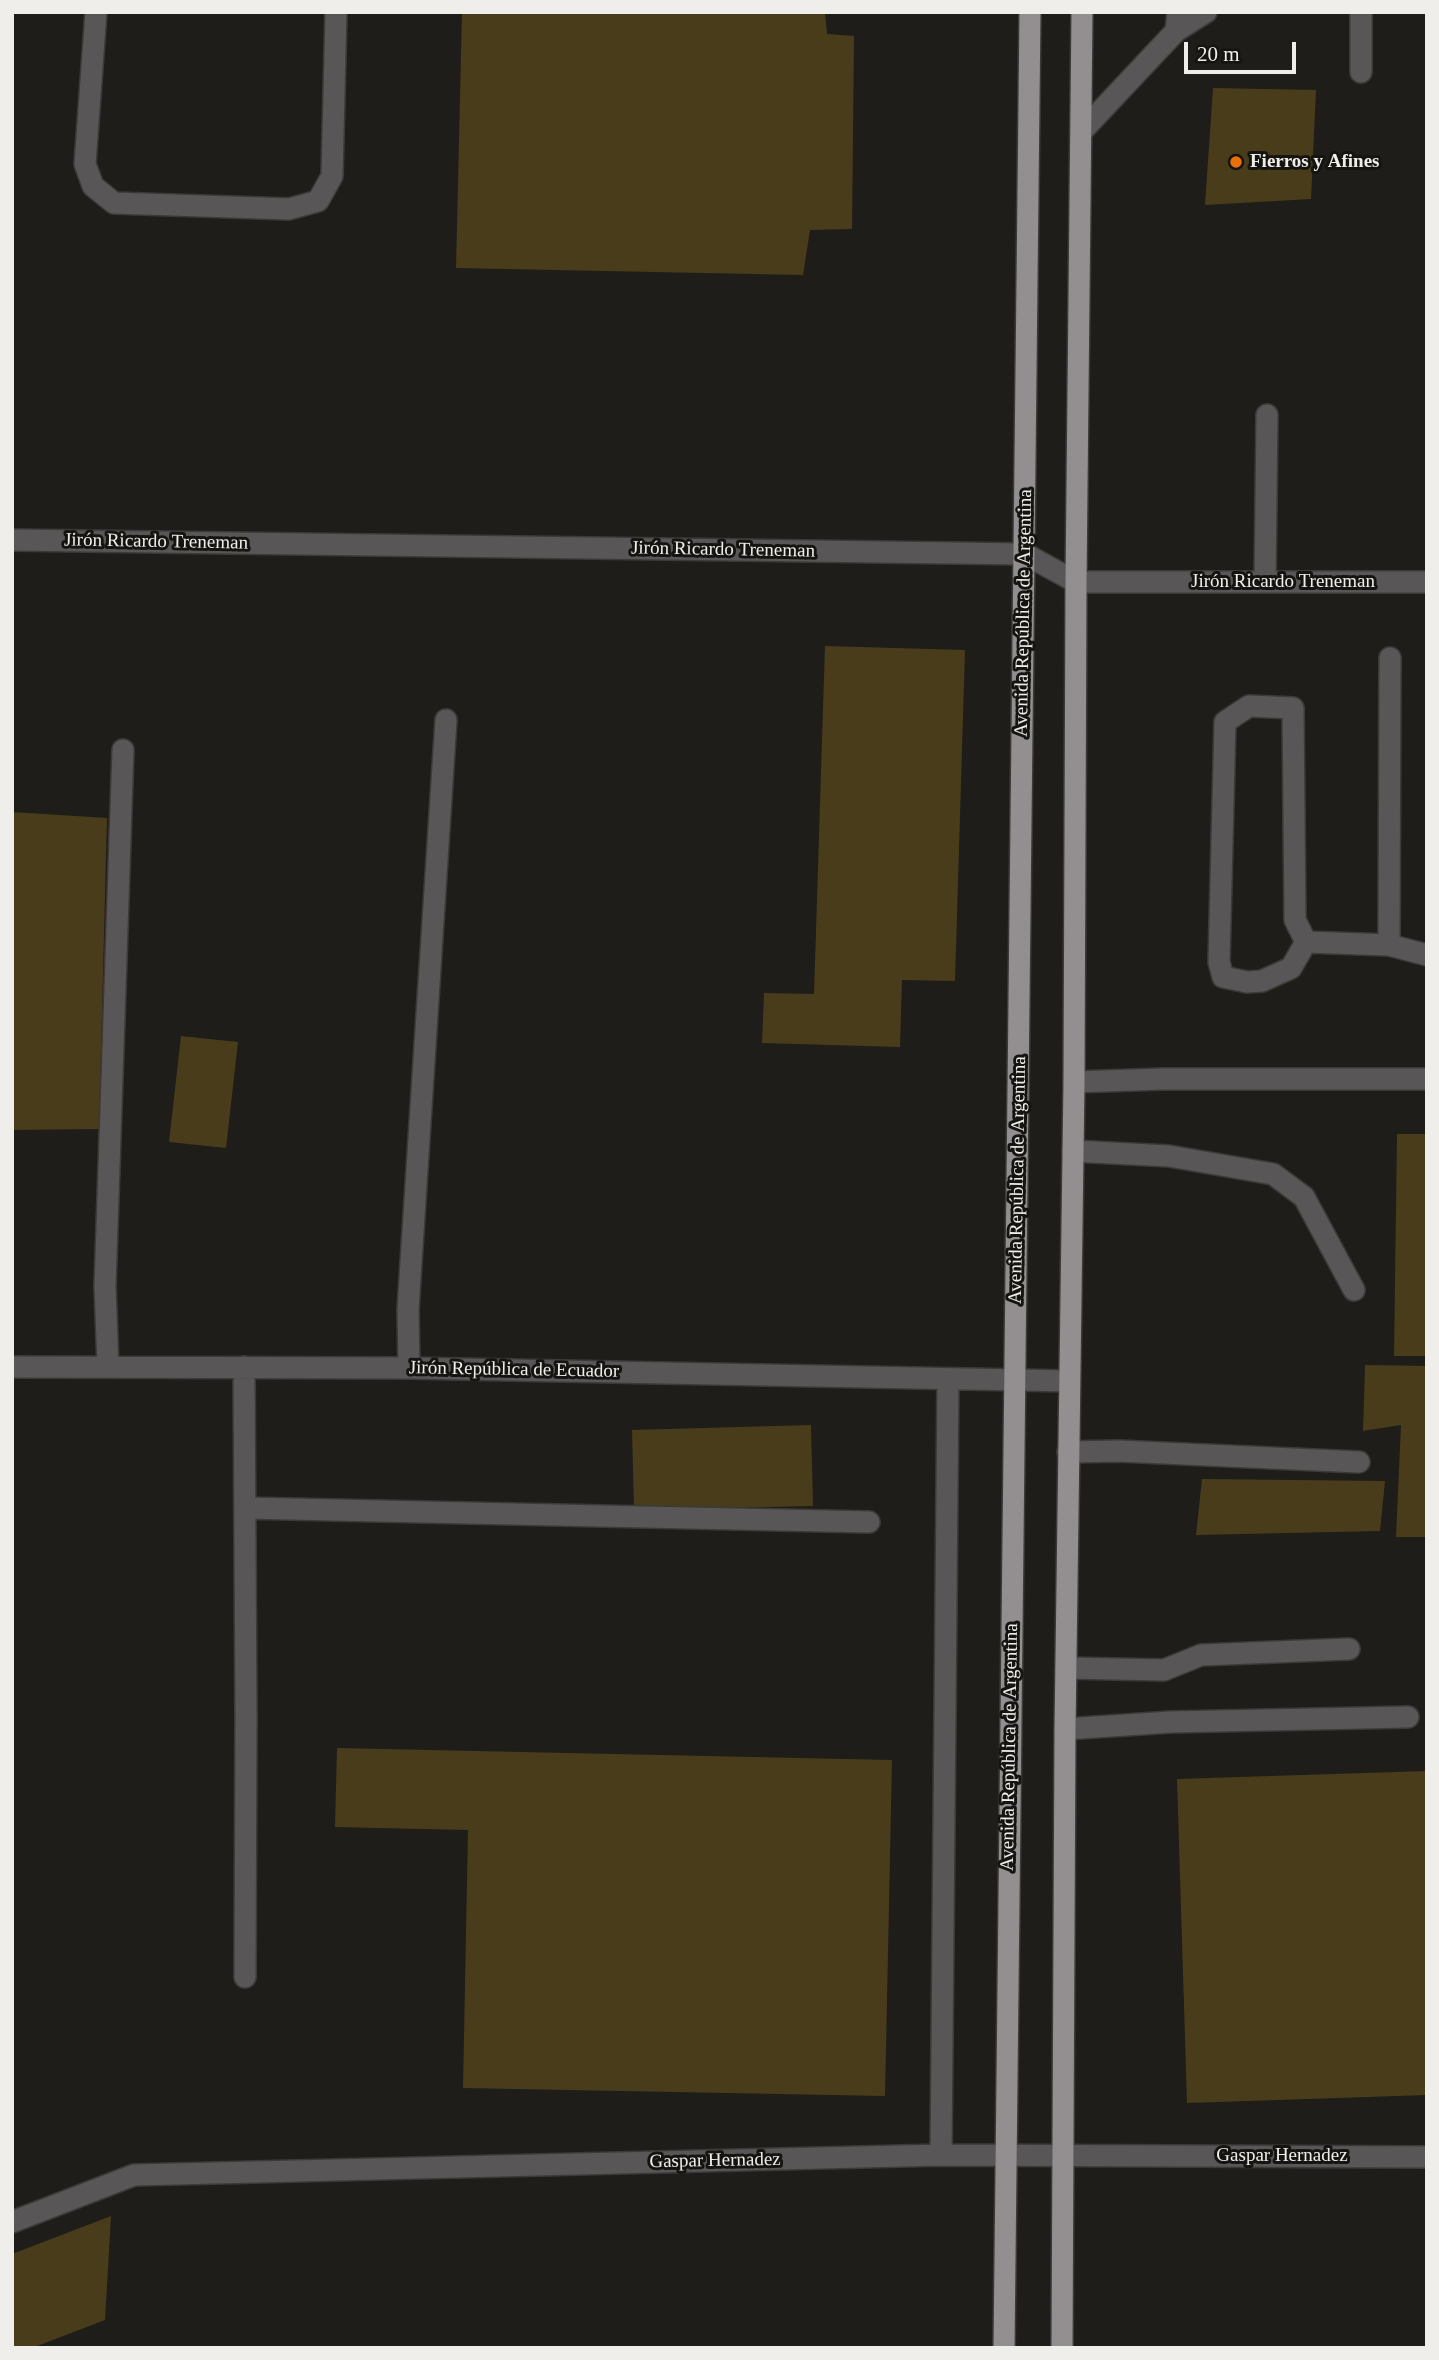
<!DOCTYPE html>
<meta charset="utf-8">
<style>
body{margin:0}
#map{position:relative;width:1439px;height:2360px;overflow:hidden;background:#1f1d1a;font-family:Georgia,serif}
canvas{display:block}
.frame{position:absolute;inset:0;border:14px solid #efeeeb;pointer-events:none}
.scale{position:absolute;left:1184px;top:42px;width:112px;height:32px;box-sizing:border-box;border:4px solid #efeeeb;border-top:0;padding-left:9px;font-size:21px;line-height:24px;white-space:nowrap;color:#efeeeb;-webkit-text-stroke:5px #161411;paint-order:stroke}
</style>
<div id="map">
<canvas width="1439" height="2360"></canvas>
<div class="frame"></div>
<div class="scale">20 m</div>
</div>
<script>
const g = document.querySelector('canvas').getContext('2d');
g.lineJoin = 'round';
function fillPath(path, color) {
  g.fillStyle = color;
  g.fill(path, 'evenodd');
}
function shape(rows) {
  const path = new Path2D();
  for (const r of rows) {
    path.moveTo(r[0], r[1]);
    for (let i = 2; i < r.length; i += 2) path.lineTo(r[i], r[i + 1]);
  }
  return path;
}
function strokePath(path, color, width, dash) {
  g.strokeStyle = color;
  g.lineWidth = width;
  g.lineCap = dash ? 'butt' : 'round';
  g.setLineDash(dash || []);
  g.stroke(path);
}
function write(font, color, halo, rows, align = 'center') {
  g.font = font + ' Georgia,serif';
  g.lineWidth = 6;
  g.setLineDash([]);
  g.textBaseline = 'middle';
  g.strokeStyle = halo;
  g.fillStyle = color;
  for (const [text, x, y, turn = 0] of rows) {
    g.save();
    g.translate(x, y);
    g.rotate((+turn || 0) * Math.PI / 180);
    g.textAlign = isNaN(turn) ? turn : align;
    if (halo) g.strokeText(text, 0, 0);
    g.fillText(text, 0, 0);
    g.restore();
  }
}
fillPath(shape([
 [462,12,825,12,827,34,854,36,852,229,810,230,803,275,456,268],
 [1213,88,1316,90,1311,199,1205,205],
 [825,646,965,650,955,981,902,980,900,1047,762,1043,764,993,814,994],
 [12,812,107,818,99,1129,12,1130],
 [181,1036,238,1042,226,1148,169,1142],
 [1397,1134,1427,1134,1427,1356,1394,1356],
 [1365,1365,1427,1366,1427,1537,1396,1537,1401,1425,1363,1431],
 [811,1425,813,1506,634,1510,632,1430],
 [1202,1479,1385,1481,1380,1531,1196,1535],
 [337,1748,892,1760,885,2096,463,2088,468,1830,335,1827],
 [1427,1771,1427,2095,1187,2103,1177,1779],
 [111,2216,105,2320,32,2348,12,2348,12,2254]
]), '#483c1b');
const minor = shape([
 [96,12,85,164,93,186,114,203,289,209,318,201,332,176,336,12],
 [1361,12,1361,72],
 [1176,31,1206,12],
 [1082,131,1176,31,1178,12],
 [12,540,1025,554,1076,582,1427,582],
 [1265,582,1267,415],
 [1390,658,1389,945,1427,955],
 [1306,942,1291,968,1262,981,1247,982,1223,977,1219,962,1225,722,1249,706,1293,708,1295,920,1306,942,1389,945],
 [1074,1082,1163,1079,1427,1079],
 [1073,1151,1169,1156,1273,1174,1304,1197,1354,1290],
 [12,1367,409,1368,1069,1381],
 [108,1367,105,1286,123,750],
 [244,1367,246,1718,245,1977],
 [409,1368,408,1309,446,720],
 [1068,1452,1119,1451,1359,1462],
 [245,1508,869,1522],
 [1066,1668,1164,1670,1201,1655,1349,1649],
 [1065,1729,1171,1722,1408,1717],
 [941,2155,948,1379],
 [12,2222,134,2175,941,2155,1427,2157]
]);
const major = shape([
 [1004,2348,1030,12],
 [1062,2348,1065,1729,1074,1082,1076,582,1082,12]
]);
strokePath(minor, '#3c3a37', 24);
strokePath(major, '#3c3a37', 24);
strokePath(minor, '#585656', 21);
strokePath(major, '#938e8f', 21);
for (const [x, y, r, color] of [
 [1236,162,7,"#e8710a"]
]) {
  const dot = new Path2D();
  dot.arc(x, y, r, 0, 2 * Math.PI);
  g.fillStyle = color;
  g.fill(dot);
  strokePath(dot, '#161411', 2.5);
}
write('bold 19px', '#efeeeb', '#161411', [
 ["Fierros y Afines",1250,162]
], 'left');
write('19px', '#efeeeb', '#161411', [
 ["Jirón Ricardo Treneman",156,542,1],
 ["Jirón Ricardo Treneman",723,550,1],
 ["Jirón Ricardo Treneman",1283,582],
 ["Avenida República de Argentina",1024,613,-89],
 ["Avenida República de Argentina",1018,1180,-89],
 ["Jirón República de Ecuador",514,1370,1],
 ["Avenida República de Argentina",1010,1747,-89],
 ["Gaspar Hernadez",1282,2156],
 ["Gaspar Hernadez",715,2161,-1]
]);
</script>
